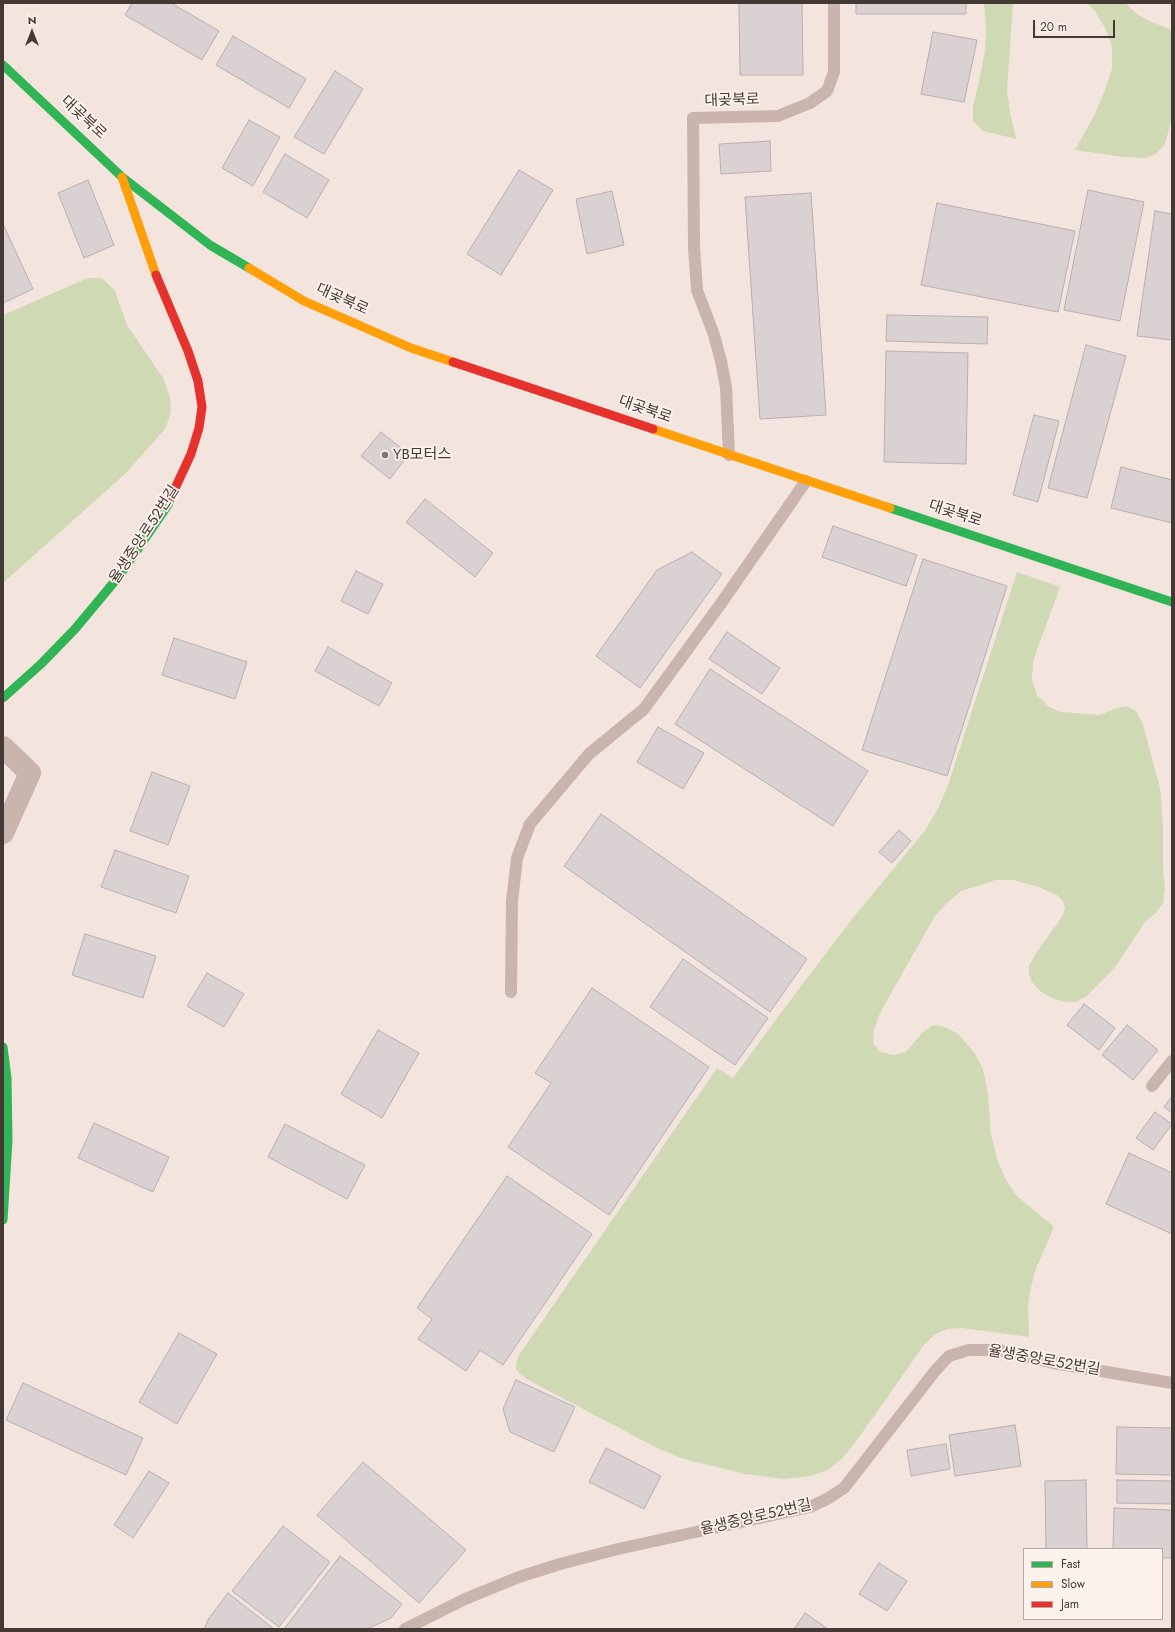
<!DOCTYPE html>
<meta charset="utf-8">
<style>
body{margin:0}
#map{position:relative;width:1175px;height:1632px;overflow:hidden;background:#f4e4de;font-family:Jost,sans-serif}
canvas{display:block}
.frame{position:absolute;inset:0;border:4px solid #443934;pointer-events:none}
.legend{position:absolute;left:1023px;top:1548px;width:140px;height:72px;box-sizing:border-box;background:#fef2ed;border:1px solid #b4a8a3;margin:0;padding:5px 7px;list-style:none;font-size:12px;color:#443934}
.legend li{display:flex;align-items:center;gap:8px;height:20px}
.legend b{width:20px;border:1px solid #b4a8a3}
.north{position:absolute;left:12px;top:12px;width:40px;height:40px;-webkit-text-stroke:3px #fef2ed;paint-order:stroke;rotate:0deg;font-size:11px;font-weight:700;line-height:16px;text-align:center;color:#443934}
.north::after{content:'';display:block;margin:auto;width:14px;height:18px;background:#443934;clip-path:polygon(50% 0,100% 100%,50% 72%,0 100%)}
.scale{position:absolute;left:1033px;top:20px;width:82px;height:18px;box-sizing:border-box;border:2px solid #443934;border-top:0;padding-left:5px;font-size:12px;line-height:14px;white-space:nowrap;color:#443934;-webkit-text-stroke:3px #fef2ed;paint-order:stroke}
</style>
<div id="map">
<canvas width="1175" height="1632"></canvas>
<div class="frame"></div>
<ul class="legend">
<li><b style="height:5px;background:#30b455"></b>Fast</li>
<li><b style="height:5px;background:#ff9f0a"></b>Slow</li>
<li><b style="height:5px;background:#e5322d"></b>Jam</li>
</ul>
<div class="north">N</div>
<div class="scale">20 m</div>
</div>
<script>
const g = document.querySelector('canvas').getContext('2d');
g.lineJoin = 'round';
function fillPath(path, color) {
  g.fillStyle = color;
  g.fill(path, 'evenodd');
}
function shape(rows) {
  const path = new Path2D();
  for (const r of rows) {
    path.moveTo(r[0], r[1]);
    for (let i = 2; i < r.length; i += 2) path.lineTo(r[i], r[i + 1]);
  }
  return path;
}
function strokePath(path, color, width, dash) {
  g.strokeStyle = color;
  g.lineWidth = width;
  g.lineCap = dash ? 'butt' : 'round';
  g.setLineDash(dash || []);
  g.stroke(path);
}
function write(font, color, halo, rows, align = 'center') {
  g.font = font + ' Jost,"Noto Sans KR",sans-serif';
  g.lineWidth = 3.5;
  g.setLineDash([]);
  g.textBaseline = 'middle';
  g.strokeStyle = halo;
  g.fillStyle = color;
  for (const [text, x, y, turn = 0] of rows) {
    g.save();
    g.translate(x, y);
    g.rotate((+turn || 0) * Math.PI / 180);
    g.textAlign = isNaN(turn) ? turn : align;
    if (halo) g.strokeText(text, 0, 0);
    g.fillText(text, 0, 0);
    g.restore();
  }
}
fillPath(shape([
 [984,3,1013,3,1007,91,1010,112,1016,139,983,131,973,121,973,106,979,82,985,51,986,29],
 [1087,3,1125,3,1137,14,1147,20,1172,30,1172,118,1165,144,1156,154,1145,158,1124,157,1075,150,1095,114,1105,90,1112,69,1112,46,1106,30,1095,11],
 [88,278,102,278,115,291,127,325,163,378,170,397,171,412,165,429,126,473,3,583,3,315],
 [1017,572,1060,587,1033,661,1032,680,1037,695,1049,707,1061,712,1100,715,1114,709,1126,706,1136,711,1143,725,1160,788,1163,826,1163,870,1165,887,1163,903,1156,913,1145,922,1116,966,1086,997,1075,1002,1065,1002,1054,999,1040,991,1032,982,1029,974,1029,966,1035,955,1062,917,1065,909,1063,901,1057,895,1036,886,1013,880,996,880,961,891,948,902,935,916,920,942,880,1013,874,1030,873,1043,880,1052,894,1055,906,1052,923,1032,933,1025,945,1027,957,1033,974,1052,983,1069,988,1093,991,1134,997,1159,1006,1180,1017,1196,1054,1227,1035,1271,1031,1288,1028,1305,1029,1337,962,1328,947,1329,934,1335,924,1345,857,1440,843,1458,828,1470,811,1476,784,1479,745,1474,684,1459,657,1448,532,1382,521,1375,516,1369,516,1363,519,1355,717,1068,733,1078,783,1010,852,919,924,832,938,809,948,785]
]), '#cfd9b4');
const building = shape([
 [132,3,171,3,219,31,202,60,125,15,132,3],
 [739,3,802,3,803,75,740,75,739,3],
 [856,3,966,3,966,14,856,14,856,3],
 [933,32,977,40,964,102,921,94,933,32],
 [233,36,306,79,289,108,216,65,233,36],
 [335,71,363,89,324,154,294,137,335,71],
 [249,120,280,137,253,186,222,168,249,120],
 [770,141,771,171,721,174,719,144,770,141],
 [285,154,329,180,307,218,263,192,285,154],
 [519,170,553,190,501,275,467,254,519,170],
 [88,180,114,245,84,258,58,193,88,180],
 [1088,190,1144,202,1120,321,1064,310,1088,190],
 [612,191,624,245,587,254,576,199,612,191],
 [811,193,826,415,760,419,745,197,811,193],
 [937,203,1075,231,1058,312,921,285,937,203],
 [1155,211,1172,214,1172,340,1137,336,1155,211],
 [3,224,33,289,3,303,3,224],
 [887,315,988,317,987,344,886,341,887,315],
 [1086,345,1126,356,1087,498,1048,488,1086,345],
 [886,351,968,353,966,464,884,462,886,351],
 [1034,415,1059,421,1038,502,1013,495,1034,415],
 [381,432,409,454,390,479,361,456,381,432],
 [1121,467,1172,480,1172,523,1111,508,1121,467],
 [425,499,493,553,475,577,406,522,425,499],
 [833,526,917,555,906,586,822,557,833,526],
 [692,552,722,574,640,688,596,656,657,570,692,552],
 [923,559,1007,586,947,776,862,750,923,559],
 [356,571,383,584,368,614,341,601,356,571],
 [727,632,780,668,762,694,709,659,727,632],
 [174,638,247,662,235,699,162,675,174,638],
 [328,647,392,683,379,706,315,671,328,647],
 [710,669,868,771,833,826,675,724,710,669],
 [658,727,704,753,683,789,637,762,658,727],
 [152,772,190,786,168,845,130,831,152,772],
 [601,814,807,959,770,1012,564,866,601,814],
 [899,830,911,841,892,863,879,852,899,830],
 [115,850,189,876,176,913,101,887,115,850],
 [85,934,156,956,143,998,72,975,85,934],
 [683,959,768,1018,735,1065,650,1007,683,959],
 [207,973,244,994,224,1027,187,1006,207,973],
 [592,988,709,1067,609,1215,508,1147,551,1083,535,1073,592,988],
 [1084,1004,1115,1028,1099,1050,1067,1025,1084,1004],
 [1127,1025,1158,1050,1133,1080,1102,1055,1127,1025],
 [378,1030,419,1053,382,1118,341,1094,378,1030],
 [1172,1096,1172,1113,1164,1107,1172,1096],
 [1155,1112,1172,1124,1153,1150,1136,1138,1155,1112],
 [94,1123,169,1157,153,1192,78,1158,94,1123],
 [285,1124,365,1165,347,1199,268,1157,285,1124],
 [1129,1153,1172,1173,1172,1234,1106,1204,1129,1153],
 [507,1176,592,1234,503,1365,480,1350,466,1371,418,1339,432,1319,417,1308,507,1176],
 [179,1333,217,1354,177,1424,139,1402,179,1333],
 [516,1380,575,1407,554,1452,510,1432,503,1409,516,1380],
 [23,1383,143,1438,126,1475,6,1420,23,1383],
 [1015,1425,1021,1466,955,1476,949,1435,1015,1425],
 [1117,1427,1172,1428,1172,1475,1116,1474,1117,1427],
 [946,1444,950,1469,911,1476,907,1450,946,1444],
 [606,1448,661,1476,644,1509,589,1482,606,1448],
 [363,1462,466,1550,419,1603,317,1515,363,1462],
 [149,1471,169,1483,133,1538,114,1525,149,1471],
 [1086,1480,1087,1549,1046,1549,1045,1481,1086,1480],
 [1117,1480,1172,1481,1172,1504,1117,1503,1117,1480],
 [1114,1508,1172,1510,1172,1558,1162,1558,1162,1549,1113,1549,1114,1508],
 [283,1526,330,1562,279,1627,232,1591,283,1526],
 [340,1556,402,1604,391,1618,367,1629,284,1629,340,1556],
 [879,1563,907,1581,887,1611,859,1594,879,1563],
 [228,1593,274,1629,204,1629,209,1618,228,1593],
 [805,1613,828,1629,794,1629,805,1613]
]);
fillPath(building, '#dad1d3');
strokePath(building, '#b8aeb0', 1);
strokePath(shape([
 [729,455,726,387,721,361,714,335,697,290,694,247,693,118,778,116,810,103,827,91,834,72,834,3],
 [511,992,512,901,517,858,530,824,589,754,644,709,722,602,806,481],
 [1152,1086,1172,1061],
 [405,1629,465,1599,519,1577,560,1564,618,1549,810,1507,827,1499,844,1488,935,1371,949,1356,969,1350,1000,1350,1053,1363,1172,1383]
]), '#cab4ae', 12);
strokePath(shape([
 [3,747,30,773,3,833]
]), '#cab4ae', 22);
strokePath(shape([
 [3,65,122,177,210,245,249,268],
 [890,508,1172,602],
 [3,698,41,664,75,629,120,575,168,505,171,497],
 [3,1047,7,1078,8,1140,3,1220]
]), '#30b455', 9);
strokePath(shape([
 [122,177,156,275],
 [249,268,304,301,411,348,453,362],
 [653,429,890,508]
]), '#ff9f0a', 9);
strokePath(shape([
 [156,275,188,351,198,381,202,407,199,428,191,454,171,497],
 [453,362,653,429]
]), '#e5322d', 9);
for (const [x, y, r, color] of [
 [385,455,4,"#827570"]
]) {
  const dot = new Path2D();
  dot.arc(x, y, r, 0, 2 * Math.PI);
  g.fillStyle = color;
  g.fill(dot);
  strokePath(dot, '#fef2ed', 1.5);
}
write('15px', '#443934', '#fef2ed', [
 ["대곶북로",732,101,-2],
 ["대곶북로",83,118,43],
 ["대곶북로",342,300,24],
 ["대곶북로",645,410,19],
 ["대곶북로",955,514,18],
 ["율생중앙로52번길",145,535,-57],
 ["율생중앙로52번길",1044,1361,10],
 ["율생중앙로52번길",756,1518,-13]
]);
write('15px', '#443934', '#fef2ed', [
 ["YB모터스",393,455]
], 'left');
</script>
